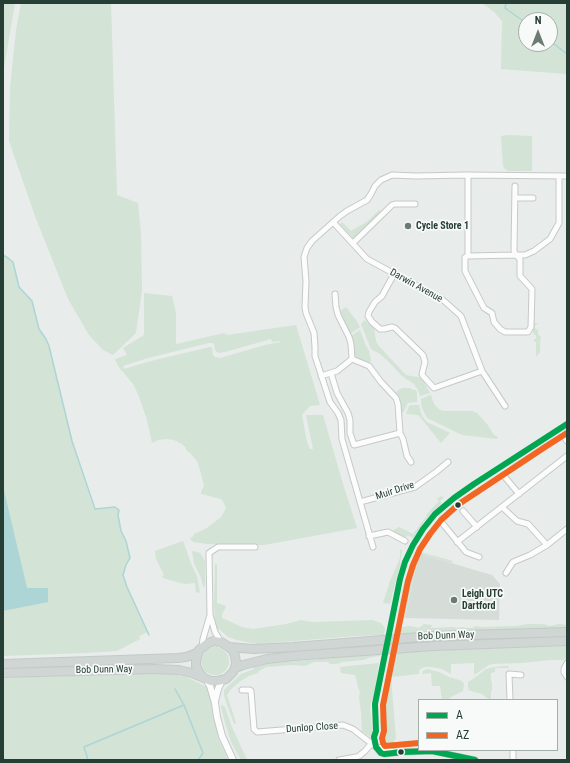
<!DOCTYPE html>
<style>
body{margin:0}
#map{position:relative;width:570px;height:763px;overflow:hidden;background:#e8ecea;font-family:"Roboto Condensed",sans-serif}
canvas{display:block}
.frame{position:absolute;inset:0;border:4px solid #273e35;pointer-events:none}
.legend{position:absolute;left:418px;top:699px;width:140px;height:52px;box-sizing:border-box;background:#f7faf8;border:1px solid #a4afaa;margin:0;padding:5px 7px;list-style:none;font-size:12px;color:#273e35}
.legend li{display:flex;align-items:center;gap:8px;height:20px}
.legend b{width:20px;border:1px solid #a4afaa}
.north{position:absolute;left:518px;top:12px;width:40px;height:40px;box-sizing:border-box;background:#f7faf8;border:1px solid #a4afaa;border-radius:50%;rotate:0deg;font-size:11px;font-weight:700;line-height:16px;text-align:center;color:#273e35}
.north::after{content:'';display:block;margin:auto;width:14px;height:18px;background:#6b7b74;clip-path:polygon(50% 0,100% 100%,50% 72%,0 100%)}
</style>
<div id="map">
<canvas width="570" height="763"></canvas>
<div class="frame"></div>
<ul class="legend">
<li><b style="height:5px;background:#00a651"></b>A</li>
<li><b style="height:5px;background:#f26522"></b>AZ</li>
</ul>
<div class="north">N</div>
</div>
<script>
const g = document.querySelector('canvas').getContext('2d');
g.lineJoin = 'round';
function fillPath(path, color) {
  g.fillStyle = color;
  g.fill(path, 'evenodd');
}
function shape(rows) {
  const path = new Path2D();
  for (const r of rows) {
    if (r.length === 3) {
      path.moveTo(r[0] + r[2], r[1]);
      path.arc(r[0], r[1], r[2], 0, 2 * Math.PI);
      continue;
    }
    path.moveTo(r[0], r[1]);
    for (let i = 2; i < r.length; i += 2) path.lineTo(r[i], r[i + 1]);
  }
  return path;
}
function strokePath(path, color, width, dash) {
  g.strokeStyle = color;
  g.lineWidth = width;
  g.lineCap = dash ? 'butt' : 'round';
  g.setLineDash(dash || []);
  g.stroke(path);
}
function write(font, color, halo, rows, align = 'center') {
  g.font = font + ' "Roboto Condensed",sans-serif';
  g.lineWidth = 3.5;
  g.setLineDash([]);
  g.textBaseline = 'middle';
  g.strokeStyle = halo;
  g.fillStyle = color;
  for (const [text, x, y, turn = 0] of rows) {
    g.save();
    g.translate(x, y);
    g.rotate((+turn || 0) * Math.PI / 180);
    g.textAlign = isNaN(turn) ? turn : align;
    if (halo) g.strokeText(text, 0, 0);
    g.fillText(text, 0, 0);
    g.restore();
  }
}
fillPath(shape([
 [420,554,492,575,500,584,499,620,405,618,413,579]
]), '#d6ddd9');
fillPath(shape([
 [3,3,15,3,3,74],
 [21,3,111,3,117,195,138,203,141,234,142,291,136,333,113,355,103,350,89,335,68,299,35,216,9,141,10,88,16,30],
 [482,3,567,3,567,74,501,69,502,21,494,12],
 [526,20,550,20,550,44,526,44],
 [508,135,532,136,532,171,508,171,504,168,503,165,501,136],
 [379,210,382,212,354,238,352,237,340,224,342,222,351,231,368,221],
 [3,255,8,258,13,262,19,287,32,301,39,329,46,339,49,346,72,441,94,509,115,507,119,510,118,515,121,531,126,541,130,558,126,565,123,575,127,587,148,632,139,636,140,639,117,651,84,653,3,656],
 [144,293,172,296,176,313,176,344,224,333,227,335,296,325,320,405,310,406,302,415,307,442,310,449,313,449,306,415,323,415,343,484,357,528,264,545,207,544,193,542,189,537,192,538,194,534,207,528,221,517,225,510,226,507,224,504,223,501,221,499,201,494,201,492,204,486,200,470,197,461,190,453,187,451,185,447,182,444,174,440,166,439,158,440,152,443,147,420,138,394,133,384,118,366,115,359,127,355,123,348,144,335],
 [271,339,272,342,280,341,281,342,265,345,220,358,215,357,213,355,212,348,210,347,151,361,124,369,123,366,148,358,209,343,212,343,214,344,215,350,218,353,225,352],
 [346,307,356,320,360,327,350,334,340,311],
 [365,320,369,324,374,328,376,341,378,345,406,375,411,376,418,377,422,378,430,393,420,396,418,390,414,384,402,376,388,361,380,354,371,349,361,324],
 [533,323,539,323,535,325,535,328,538,330,538,334,540,337,541,336,540,343,540,352,536,357,536,342,534,341,534,339,536,339,536,335,534,335,534,333,533,333],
 [360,330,365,344,369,351,371,361,368,363,357,358,354,354,351,336],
 [402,388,409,388,413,390,416,390,417,393,417,402,408,403,403,413,401,412,400,398,396,392],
 [430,395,431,395,434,404,440,410,444,411,472,411,477,413,487,424,494,435,498,437,497,439,462,435,427,418,422,408,421,400,421,399],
 [411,405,419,405,422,416,427,422,450,433,441,443,420,417,418,415,406,414,409,406],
 [441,496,444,498,440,501,442,503,427,518,413,538,408,535,406,537,403,537,392,531,399,527,413,534,426,517,426,515,439,501,437,499],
 [183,541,185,546,191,564,197,576,200,593,196,592,195,583,186,584,180,583,163,578,162,576,164,575,156,559,155,551],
 [400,549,402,551,400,563,401,564,396,580,390,604,383,603,390,581,400,558],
 [192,551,197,552,200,553,205,561,205,586,204,587,203,586,201,578,194,563],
 [420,552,453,561,452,563,420,554,413,579,405,618,397,619,403,587,405,580,407,580,417,553],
 [215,564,217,564,217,603,226,606,222,615,222,618,242,627,253,629,286,624,301,620,312,622,372,620,381,623,385,628,384,635,356,636,257,644,237,640,228,637,219,629,217,630,215,625,214,605],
 [424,624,432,625,431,628,453,627,457,628,461,627,468,628,472,628,476,626,481,627,516,626,528,624,543,624,550,626,559,624,567,625,567,629,393,636,395,628,410,626,419,628],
 [567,646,567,657,563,660,550,660,521,663,493,664,489,665,474,675,474,663,451,664,451,674,442,669,432,667,424,667,419,670,419,674,391,677,396,739,394,740,394,747,388,744,383,738,380,721,381,711,383,708,382,698,391,653,510,647],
 [215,661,14],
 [380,654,380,656,372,657,363,660,343,662,336,664,330,664,328,662,314,662,305,666,293,665,266,667,259,671,258,673,249,676,242,680,231,689,227,695,236,723,234,724,227,705,224,695,224,690,241,674,254,669,253,666,274,663],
 [379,663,374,696,371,702,370,709,373,738,372,738,362,731,361,712,359,697,360,692,359,690,355,675,341,673,340,667],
 [508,666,509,668,495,668,495,672,491,673,491,681,492,681,492,691,491,691,491,700,489,700,482,694,471,691,469,690,468,687,468,682,473,679,486,669,495,667],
 [427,669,439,672,449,677,462,681,464,684,463,691,451,697,448,700,442,700,440,686,432,686,431,673,422,674,423,671],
 [163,673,174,674,187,677,207,687,211,695,218,738,228,760,3,760,3,678],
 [222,705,225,707,231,725,247,760,241,760,231,742,224,719,221,706]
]), '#d3e3d6');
fillPath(shape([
 [3,486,27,588,48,588,48,602,3,611]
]), '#add5d6');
strokePath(shape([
 [506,3,505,8,526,23],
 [550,41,567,54],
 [3,255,8,258,13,262,19,287,32,301,39,329,46,339,49,346,72,441,95,509,115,507,119,510,118,515,121,531,126,541,130,558,126,565,123,575,127,587,149,635],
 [175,689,184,705,203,753,198,760],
 [3,755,4,760],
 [88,760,84,747,184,705]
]), '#add5d6', 1.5);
const minor = shape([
 [468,175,468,256],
 [515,186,514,251,516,255,525,255,534,251,550,239,559,223,559,176],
 [515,198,533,198],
 [333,222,367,259,443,300,461,316,482,371,505,406],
 [353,243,392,205,395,204,415,204],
 [516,255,520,259,520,276,532,289,531,327,528,332,505,332,500,329,494,322,492,313,484,308,465,271,465,257,468,256,516,255],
 [394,274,382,296,375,302,369,312,368,316,372,322,380,329,384,329,392,327,395,328,423,355,425,362,422,374,423,376,434,388,482,371],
 [352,359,369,366,381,382,396,398,398,404,400,433,403,439,407,456,411,462],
 [331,373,337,393,348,413,350,420,350,433,354,445,400,433],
 [321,376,337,371,352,359,351,344,349,337,338,315,336,307,335,294],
 [564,437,567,441],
 [504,476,519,494],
 [360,502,415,487,436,472,448,462],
 [502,507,517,521,528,524,547,545],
 [463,511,477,527],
 [443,524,466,552,479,557],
 [369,536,388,532,405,541],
 [457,542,567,456],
 [373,547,342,439,341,420,338,413,330,402,315,356,315,347,314,333,306,313,305,307,306,281,304,257,307,248,312,241,340,216,347,211,367,200,371,194,375,186,381,180,392,175,416,176,465,175,567,176],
 [506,573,513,562,530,555,547,545,567,529],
 [221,642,215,632,210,615,209,553,218,547,255,547],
 [202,647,203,639,210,615],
 [567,663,564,669,564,672,567,677],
 [242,690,250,690,251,691,254,729,257,732,343,725,353,729,376,747,381,753,384,754,403,752,432,751,475,760],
 [510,700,509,674,521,675],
 [376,747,382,748,394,752],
 [513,750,513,760],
 [339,760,356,757,359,756,365,751,371,744]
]);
const tertiary = shape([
 [206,679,210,686,215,703,217,717,222,736,233,760],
 [215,701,218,689,222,680]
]);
const primary = shape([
 [229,647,253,649,293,647,433,636,567,632],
 [3,664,178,658,186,657,197,653],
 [235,668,243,665,267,659,294,656,434,646,567,641],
 [3,673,154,669,179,670,192,673,211,681,217,681,226,679,233,672,235,668,236,662,235,656,233,651,229,647,221,642,214,641,208,643,199,650,196,660,196,666,199,672,203,677]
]);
strokePath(minor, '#c5c9c7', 7);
strokePath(tertiary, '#c5c9c7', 8);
strokePath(primary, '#c4cac8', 10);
strokePath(minor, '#fcfcfc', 5);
strokePath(tertiary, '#fcfcfc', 6);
strokePath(primary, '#d0d6d4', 8);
strokePath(shape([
 [475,760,432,751,403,752,384,754,381,753,376,747,374,737,376,731,375,704,400,579,405,562,413,545,423,529,435,514,454,498,474,484,567,424]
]), '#00a651', 6);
strokePath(shape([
 [419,743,385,746,383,743,382,738,384,731,383,705,408,581,413,565,420,549,430,534,441,520,459,504,545,447,567,433]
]), '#f26522', 6);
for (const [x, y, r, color] of [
 [408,226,4,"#6b7b74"],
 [458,505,3.5,"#273e35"],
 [454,600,4,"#6b7b74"],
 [401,752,3.5,"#273e35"]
]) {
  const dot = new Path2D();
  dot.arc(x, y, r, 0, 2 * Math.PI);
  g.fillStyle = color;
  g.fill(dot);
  strokePath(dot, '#f7faf8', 1.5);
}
write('bold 10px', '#273e35', '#f7faf8', [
 ["Cycle Store 1",416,226],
 ["Leigh UTC",462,594],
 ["Dartford",462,606]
], 'left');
write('10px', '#273e35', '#f7faf8', [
 ["Darwin Avenue",416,286,29],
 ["Muir Drive",395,491,-18],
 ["Bob Dunn Way",446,636,-2],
 ["Bob Dunn Way",104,670,-1],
 ["Dunlop Close",312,728,-4]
]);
</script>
